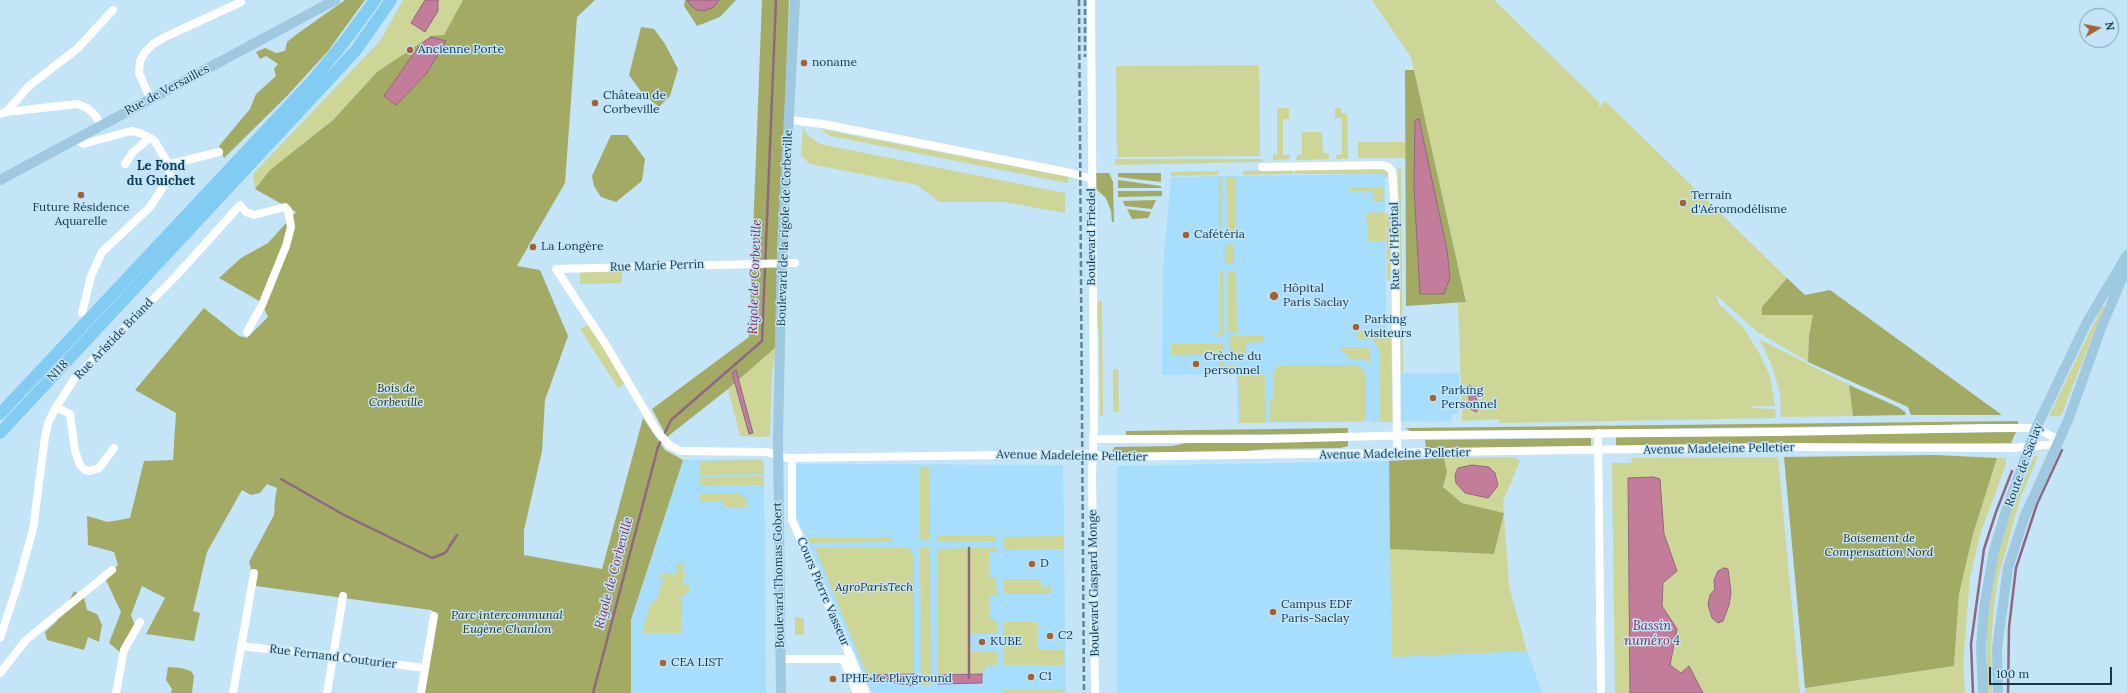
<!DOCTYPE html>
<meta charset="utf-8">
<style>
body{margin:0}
#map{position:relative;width:2127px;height:693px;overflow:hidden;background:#c4e4f7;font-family:Lora,serif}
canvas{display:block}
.north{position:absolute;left:2079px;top:8px;width:40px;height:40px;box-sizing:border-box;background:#c4e4f7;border:1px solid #7d9fb2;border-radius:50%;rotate:80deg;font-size:11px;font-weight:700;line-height:16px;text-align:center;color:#12384b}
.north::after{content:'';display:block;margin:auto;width:14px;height:18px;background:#a56131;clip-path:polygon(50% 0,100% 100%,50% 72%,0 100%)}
.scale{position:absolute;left:1989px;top:667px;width:123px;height:18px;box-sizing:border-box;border:2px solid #12384b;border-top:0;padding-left:5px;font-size:12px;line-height:14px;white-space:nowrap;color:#12384b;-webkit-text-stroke:3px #c4e4f7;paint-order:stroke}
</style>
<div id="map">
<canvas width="2127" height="693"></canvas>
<div class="north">N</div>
<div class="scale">100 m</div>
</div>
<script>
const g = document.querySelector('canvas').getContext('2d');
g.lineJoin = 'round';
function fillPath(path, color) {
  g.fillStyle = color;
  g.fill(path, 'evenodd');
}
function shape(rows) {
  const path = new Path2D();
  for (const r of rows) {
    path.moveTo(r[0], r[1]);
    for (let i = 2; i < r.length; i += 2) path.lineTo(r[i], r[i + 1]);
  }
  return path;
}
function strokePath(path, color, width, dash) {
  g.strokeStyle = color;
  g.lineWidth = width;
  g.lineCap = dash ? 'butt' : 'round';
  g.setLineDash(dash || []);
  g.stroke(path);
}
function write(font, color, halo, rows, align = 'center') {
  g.font = font + ' Lora,serif';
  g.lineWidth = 3;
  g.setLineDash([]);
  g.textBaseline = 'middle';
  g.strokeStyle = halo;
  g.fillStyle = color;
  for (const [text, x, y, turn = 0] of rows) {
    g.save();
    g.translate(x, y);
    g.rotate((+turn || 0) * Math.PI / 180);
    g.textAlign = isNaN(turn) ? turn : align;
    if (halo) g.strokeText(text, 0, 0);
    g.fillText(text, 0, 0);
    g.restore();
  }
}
fillPath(shape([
 [1385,174,1387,374,1459,373,1459,414,1452,414,1452,421,1238,423,1236,374,1162,375,1163,267,1171,177],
 [762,459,764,462,766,693,610,693,610,687,683,460],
 [1389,461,1392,656,1527,651,1542,693,1117,693,1117,466],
 [795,464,1063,465,1066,693,872,693,795,513]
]), '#a7defd');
fillPath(shape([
 [403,0,463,0,444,35,377,72,333,120,270,170,255,189,253,174,380,41],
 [1372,0,1494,0,1599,102,1599,108,1605,101,1787,278,1762,307,1762,315,1814,315,1809,336,1808,362,1756,331,1715,294,1719,304,1744,328,1760,355,1770,376,1775,406,1751,406,1751,408,1776,409,1775,418,1499,423,1499,419,1462,421,1458,303,1466,302,1411,57],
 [1259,65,1260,156,1117,157,1116,66],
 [1277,108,1289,108,1289,119,1283,119,1283,155,1290,155,1290,159,1273,160,1273,154,1277,154],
 [1335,108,1341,108,1341,113,1347,113,1348,159,1336,159,1336,155,1342,154,1342,118,1335,118],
 [803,127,808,136,820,144,1065,193,1065,213,1005,202,939,202,917,185,810,164,801,156],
 [820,129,1069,177,1067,183,830,136],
 [1302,132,1322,132,1323,153,1329,154,1329,159,1296,160,1297,155,1302,155],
 [1358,142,1406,142,1405,158,1358,158],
 [1115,159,1262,159,1262,162,1115,165],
 [1401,168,1403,373,1401,373,1398,169],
 [1382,169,1388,172,1389,177,1385,177,1385,174,1295,174,1295,170],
 [1293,170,1293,174,1243,175,1243,171],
 [1218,171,1218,175,1171,176,1171,172],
 [1219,177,1222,177,1222,239,1219,239],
 [1226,177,1235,177,1235,239,1228,239],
 [1350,187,1384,188,1384,202,1373,202,1373,191,1350,191],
 [1385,212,1386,241,1368,241,1366,213],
 [1386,213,1390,216,1391,278,1387,281],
 [1234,244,1234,264,1225,264,1225,245],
 [580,270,622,270,622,283,580,284],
 [1220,272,1223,272,1224,336,1213,336,1213,334,1220,334],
 [1228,272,1236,272,1237,333,1228,332],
 [1102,301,1103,416,1100,416,1099,331,1097,324,1096,302],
 [2102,306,2104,307,2061,416,2049,416],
 [591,323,628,381,618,388,580,329],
 [1358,332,1388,332,1391,335,1393,422,1380,422,1379,348,1373,340,1358,339],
 [1263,335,1264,342,1246,343,1246,357,1229,357,1229,336],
 [1759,339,1849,385,1853,416,1781,417,1780,392,1770,361],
 [1172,343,1224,343,1224,365,1237,365,1237,373,1219,373,1219,354,1172,355],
 [776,347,772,374,770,434,768,437,740,436,728,389],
 [1338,347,1369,347,1371,365,1365,359,1350,359],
 [1356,365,1360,367,1366,375,1366,421,1270,422,1270,400,1274,400,1274,375,1272,375,1278,366],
 [1113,369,1118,369,1119,411,1113,412],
 [1263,373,1263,375,1265,375,1265,423,1240,423,1238,375],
 [2034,456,2038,456,2020,499,1998,578,1994,605,1991,645,1992,693,1987,693,1987,628,1991,589,1998,555,2009,517],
 [1514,457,1520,461,1503,501,1509,586,1527,651,1392,657,1390,549,1494,554,1504,513,1462,503,1443,487,1447,472,1444,458],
 [1778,457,1800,693,1615,693,1612,463,1631,463,1632,458],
 [1997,458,2006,458,2006,464,1981,532,1970,577,1963,665,1965,693,1805,693,1805,688,1954,666,1959,594,1973,534],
 [762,460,764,474,699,475,700,461],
 [920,467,929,467,930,540,920,540],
 [764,476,764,485,704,486,700,483,699,477],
 [738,493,746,498,747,507,724,507,724,501,700,502,700,494],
 [937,536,996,536,996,541,937,542],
 [1064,536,1064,549,1003,550,1003,537],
 [892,537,892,542,810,543,807,538],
 [996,547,997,552,989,552,989,577,996,577,997,595,989,596,989,619,997,621,997,633,970,634,971,652,997,652,997,665,987,666,982,674,938,675,938,549],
 [815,548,909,548,914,557,914,674,867,675],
 [920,548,930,548,931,685,921,685],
 [677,564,683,564,683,573,685,574,682,584,689,585,690,591,682,596,681,633,642,633,651,601,655,602,664,579,659,577,661,573,677,574],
 [1004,579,1040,579,1041,587,1051,586,1050,594,1004,594],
 [795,617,802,617,804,620,804,635,795,635],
 [1003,622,1037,622,1037,650,1064,650,1064,665,1003,665],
 [1063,689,1063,693,1003,693,1003,690]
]), '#ced697');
fillPath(shape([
 [345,0,365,0,328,51,287,96,224,158,219,146,250,109,256,94,276,76,274,69,278,64,266,56,260,59,256,52,265,48,276,53,285,51,287,42,297,34],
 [463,0,595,0,577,17,565,183,517,266,540,270,568,336,545,400,542,451,524,530,524,555,602,569,643,418,665,450,683,460,631,620,631,693,424,693,437,614,431,610,256,586,249,562,274,515,275,499,277,488,267,484,260,493,251,495,242,490,207,552,193,611,200,613,194,641,146,634,165,598,142,586,131,615,135,626,121,653,109,643,121,612,105,578,118,565,114,552,88,545,87,516,108,522,130,518,144,461,173,460,176,413,135,390,204,308,239,336,247,338,268,317,261,302,219,278,241,258,268,243,296,212,255,189,270,170,333,120,377,72,431,36,444,35],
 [685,0,736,0,720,17,697,26,684,6],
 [762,0,789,0,776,347,728,389,667,437,652,409,749,337],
 [641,27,654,29,665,44,678,69,670,96,659,107,642,93,629,75],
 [1405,70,1414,70,1466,302,1406,306],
 [611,135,627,135,645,159,642,181,616,202,601,197,594,186,592,176],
 [1096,173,1109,173,1113,182,1114,222,1112,222,1111,211,1106,198,1096,189],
 [1118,173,1161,173,1161,182,1118,177],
 [1118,180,1161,186,1161,188,1118,188],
 [1118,191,1162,191,1162,196,1118,197],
 [1156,200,1152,209,1125,206,1123,201],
 [1127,209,1151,212,1148,218,1132,219],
 [1787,278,1805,295,1830,290,2002,415,1911,415,1908,407,1808,362,1809,336,1813,315,1762,315,1762,307],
 [1849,385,1898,407,1905,412,1906,415,1853,416],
 [2018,421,2018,424,1412,432,1405,428],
 [1348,428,1348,434,1126,435,1126,431],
 [2016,432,2011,443,1616,446,1616,437],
 [1591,438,1591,448,1426,449,1425,440],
 [1348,441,1348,446,1340,448,1266,449,1238,452,1116,453,1112,451,1115,447,1172,446,1191,442],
 [1936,455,1997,458,1973,534,1959,594,1954,666,1805,688,1784,457],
 [1444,458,1447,472,1443,487,1462,503,1504,513,1494,554,1390,549,1389,461],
 [74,591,84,597,87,610,97,614,102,625,99,642,88,637,84,650,47,640,45,632,57,621,60,607,69,601],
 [168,667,181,668,191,671,194,676,192,693,171,693,172,689,166,680]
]), '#a3aa64');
const water = shape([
 [425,0,438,0,438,11,425,32,411,23,425,0],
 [687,0,719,0,714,7,704,11,697,10,691,6,687,0],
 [431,37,446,41,427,73,396,105,384,96,420,45,431,37],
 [1419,119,1447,250,1450,277,1444,294,1420,294,1414,188,1415,120,1419,119],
 [736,370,753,433,749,434,732,373,736,370],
 [1469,385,1474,388,1479,409,1476,412,1469,408,1469,385],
 [1472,465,1489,467,1495,473,1498,486,1488,498,1465,493,1456,483,1455,475,1458,468,1472,465],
 [1653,477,1660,479,1664,534,1677,571,1663,583,1662,606,1677,629,1670,665,1681,673,1689,666,1703,693,1630,693,1628,478,1653,477],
 [1724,568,1728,569,1731,592,1729,605,1723,621,1718,623,1712,618,1708,605,1710,595,1715,589,1714,580,1718,571,1724,568],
 [914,674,914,686,878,680,877,678,877,675,914,674],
 [982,674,982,683,938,684,938,675,982,674]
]);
fillPath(water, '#c37d9a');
strokePath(water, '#8e6882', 1);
strokePath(shape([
 [281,479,344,515,432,558,445,553,448,549],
 [449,547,457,535],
 [969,548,969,678],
 [862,679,879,679],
 [593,693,658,447,671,420,762,341,776,0],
 [1973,693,1971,644,1984,549,1996,512,2012,471],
 [2008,693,2009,627,2016,568,2037,504,2062,450]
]), '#8e6882', 2.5);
strokePath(shape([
 [1091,0,1094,424,1092,474,1095,693],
 [150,98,139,73,140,61,145,52,153,44,165,37,241,2],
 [6,112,29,86,78,48,113,10],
 [0,114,6,112,77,104,87,108,95,115,101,126],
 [790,120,823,124,1071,173,1092,179],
 [77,140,83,144,131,131,140,133,154,140,171,168,167,181,150,207,102,252,91,276,82,313],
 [125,164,133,152,150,138],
 [171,164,219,152],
 [1262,167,1383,165,1388,167,1392,171,1395,207,1397,454],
 [556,269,606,345,657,431,669,445,680,451,767,452,787,458,1076,454,1092,454,1105,457,1779,447,2013,448,2057,444],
 [556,269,795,263],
 [56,407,70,414,75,451,80,465,85,470,90,471,99,468,114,448],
 [1598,433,1601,693],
 [1093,439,1268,439,1417,435,1778,432,1988,428,2036,428,2059,440],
 [792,465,792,520,866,693],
 [0,638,17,587,33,529,45,437,48,423,56,407,75,378,177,275,240,205,246,212,254,215,285,207,288,210,291,227,286,246,262,305,247,332],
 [241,645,248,647,297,652,425,668],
 [780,659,843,659,857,693],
 [0,673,26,640,112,570],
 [116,693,124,650,140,622],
 [233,693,254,573],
 [327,693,343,596],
 [421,693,434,616]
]), '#fff', 8);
strokePath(shape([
 [0,180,335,0],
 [781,693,778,437,782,248,795,0],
 [1983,693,1981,647,1984,608,1994,551,2005,514,2036,428,2087,322,2127,255],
 [1998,693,1997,648,2008,568,2024,518,2069,418,2101,328,2127,267]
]), '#9ec9e1', 10);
strokePath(shape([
 [0,414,313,80,345,41,375,0],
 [0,433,322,87,356,50,391,0]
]), '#82cbf3', 12);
strokePath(shape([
 [1079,0,1084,693],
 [1085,0,1085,57]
]), '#608396', 2.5, [6, 3]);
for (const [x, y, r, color] of [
 [410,50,4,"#a56131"],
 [804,63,4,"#a56131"],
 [595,103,4,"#a56131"],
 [81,195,4,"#a56131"],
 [1683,203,4,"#a56131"],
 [1186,235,4,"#a56131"],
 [533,247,4,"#a56131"],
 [1274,296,5,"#a56131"],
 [1356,327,4,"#a56131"],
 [1196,364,4,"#a56131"],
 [1433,398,4,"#a56131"],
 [1032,564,4,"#a56131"],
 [1273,612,4,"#a56131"],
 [1050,636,4,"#a56131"],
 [982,642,4,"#a56131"],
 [663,663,4,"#a56131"],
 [1031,677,4,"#a56131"],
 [833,679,4,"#a56131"]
]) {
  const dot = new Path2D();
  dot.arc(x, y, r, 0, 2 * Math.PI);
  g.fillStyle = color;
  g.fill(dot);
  strokePath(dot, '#c4e4f7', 1.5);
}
write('12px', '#12384b', '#c4e4f7', [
 ["Ancienne Porte",418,50],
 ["noname",812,63],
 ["Château de",603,96],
 ["Corbeville",603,110],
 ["Terrain",1691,196],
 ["d'Aéromodélisme",1691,210],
 ["Future Résidence",81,208,"center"],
 ["Aquarelle",81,222,"center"],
 ["Cafétéria",1194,235],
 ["La Longère",541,247],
 ["Hôpital",1283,289],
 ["Paris Saclay",1283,303],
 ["Parking",1364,320],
 ["visiteurs",1364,334],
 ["Crèche du",1204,357],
 ["personnel",1204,371],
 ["Parking",1441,391],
 ["Personnel",1441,405],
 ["D",1040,564],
 ["Campus EDF",1281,605],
 ["Paris-Saclay",1281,619],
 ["C2",1058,636],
 ["KUBE",990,642],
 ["CEA LIST",671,663],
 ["C1",1039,677],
 ["IPHE Le Playground",841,679]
], 'left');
write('12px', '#12384b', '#c4e4f7', [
 ["Rue de Versailles",167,90,-28],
 ["Boulevard de la rigole de Corbeville",785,228,-88],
 ["Boulevard Friedel",1092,237,-90],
 ["Rue de l'Hôpital",1395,246,-91],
 ["Rue Marie Perrin",657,266,-2],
 ["Rue Aristide Briand",114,339,-46],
 ["N118",58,371,-47],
 ["Avenue Madeleine Pelletier",1719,449,-1],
 ["Avenue Madeleine Pelletier",1395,454,-1],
 ["Avenue Madeleine Pelletier",1072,456,1],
 ["Route de Saclay",2024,465,-70],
 ["Boulevard Thomas Gobert",779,575,-91],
 ["Boulevard Gaspard Monge",1094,583,-91],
 ["Cours Pierre Vasseur",823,592,67],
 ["Rue Fernand Couturier",333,657,7]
]);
write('italic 12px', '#2e3111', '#c4e4f7', [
 ["Bois de",396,389],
 ["Corbeville",396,403],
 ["Boisement de",1879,539],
 ["Compensation Nord",1879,553],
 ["AgroParisTech",874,588],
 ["Parc intercommunal",507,616],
 ["Eugène Chanlon",507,630]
]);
write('bold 13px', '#0a3d54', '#c4e4f7', [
 ["Le Fond",161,166],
 ["du Guichet",161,181]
]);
write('italic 13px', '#812d55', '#c4e4f7', [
 ["Rigole de Corbeville",755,277,-88],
 ["Rigole de Corbeville",614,573,-75],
 ["Bassin",1652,626],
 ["numéro 4",1652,641]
]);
</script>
